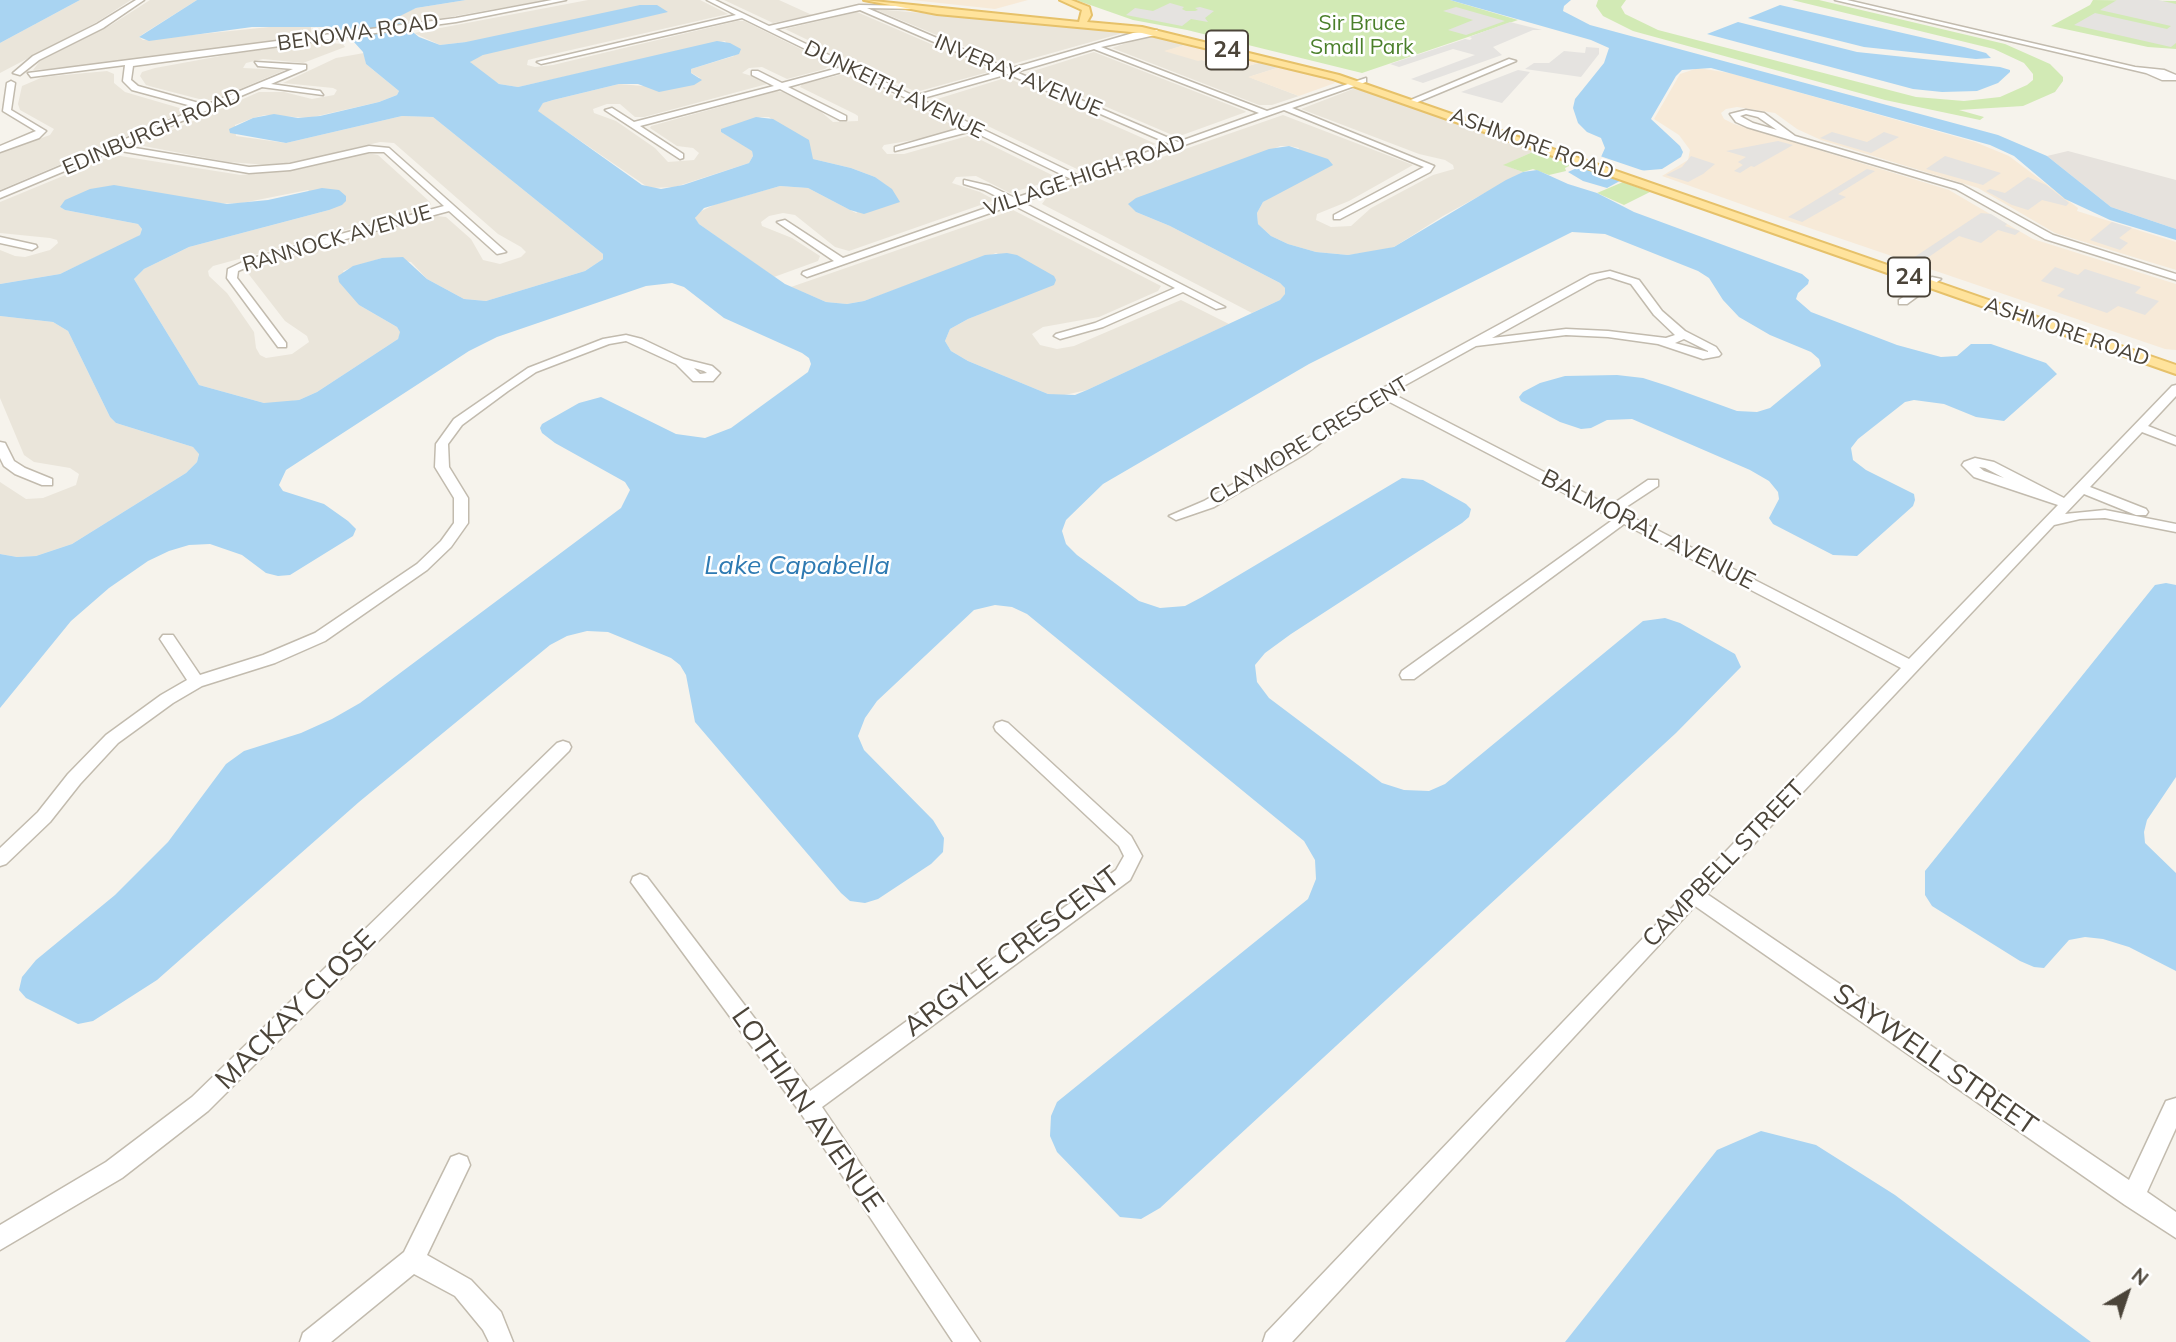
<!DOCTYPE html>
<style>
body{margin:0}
#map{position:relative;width:2176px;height:1342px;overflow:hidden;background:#f6f3ec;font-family:Mulish,sans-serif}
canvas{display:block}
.north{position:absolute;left:2092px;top:1258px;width:70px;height:70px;-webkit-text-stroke:5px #fff;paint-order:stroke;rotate:39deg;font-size:19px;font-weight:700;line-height:28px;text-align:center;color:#4b4439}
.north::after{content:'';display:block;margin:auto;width:24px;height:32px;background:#4b4439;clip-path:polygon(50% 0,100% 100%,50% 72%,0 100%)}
</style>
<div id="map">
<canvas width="2176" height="1342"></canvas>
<div class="north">N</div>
</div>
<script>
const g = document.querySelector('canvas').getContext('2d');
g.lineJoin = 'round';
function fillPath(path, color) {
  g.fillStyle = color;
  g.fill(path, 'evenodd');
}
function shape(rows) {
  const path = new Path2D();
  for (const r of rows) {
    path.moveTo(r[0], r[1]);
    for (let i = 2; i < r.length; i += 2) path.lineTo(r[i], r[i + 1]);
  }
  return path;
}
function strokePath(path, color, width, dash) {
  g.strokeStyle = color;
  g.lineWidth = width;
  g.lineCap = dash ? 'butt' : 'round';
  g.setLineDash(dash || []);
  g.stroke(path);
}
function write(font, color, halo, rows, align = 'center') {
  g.font = font + ' Mulish,sans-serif';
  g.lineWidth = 5;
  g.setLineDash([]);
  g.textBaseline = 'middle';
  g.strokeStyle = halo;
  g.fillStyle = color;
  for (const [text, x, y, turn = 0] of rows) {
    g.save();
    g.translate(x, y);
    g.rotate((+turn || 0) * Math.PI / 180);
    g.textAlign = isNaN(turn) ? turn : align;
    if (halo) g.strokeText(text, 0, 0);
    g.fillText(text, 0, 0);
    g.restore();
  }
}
fillPath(shape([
 [80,0,131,0,97,22,0,73,0,43],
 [150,0,197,0,143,34,139,37,143,40,279,26,311,26,311,36,66,68,33,70,40,61,111,25],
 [466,0,547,0,404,25,400,22,400,16,404,12,416,8],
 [588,0,700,0,728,14,536,58,528,60,527,65,535,67,553,65,737,21,744,21,831,64,825,69,787,79,762,67,749,68,742,73,761,79,767,84,644,117,635,117,620,104,607,104,593,109,594,113,616,121,655,148,668,162,694,160,699,153,693,148,677,146,650,128,651,126,777,91,783,92,819,110,833,122,858,121,858,116,855,114,800,87,802,84,844,74,853,76,957,127,955,130,937,136,884,145,882,148,887,154,904,154,971,135,1054,176,1050,181,1010,193,976,176,956,177,952,183,980,192,991,198,992,201,849,251,835,247,795,215,783,213,769,216,761,222,762,226,792,238,820,256,818,261,774,277,699,224,695,219,697,213,716,204,780,186,808,188,856,213,891,189,875,177,851,168,813,159,769,117,761,117,721,132,752,150,753,156,749,163,675,187,649,188,537,111,543,103,553,100,619,84,643,86,700,78,690,72,691,69,734,56,725,41,518,87,499,84,472,66,470,62,473,59,483,55,466,42,440,45,414,33],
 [724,0,779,0,812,15,773,23],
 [874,9,1127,30,1130,31,1009,65],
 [857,12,991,70,992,71,916,92,785,29],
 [1150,35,1188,44,1166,51,1202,60,1232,71,1261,62,1280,67,1249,77,1299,96,1272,105,1259,105,1112,48],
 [318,42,343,44,345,47,303,63,263,59,246,63,243,68,285,70,214,100,203,100,153,87,146,85,140,76,142,72,155,68,237,53],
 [1094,52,1245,111,1246,112,1177,137,1027,73],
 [364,53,366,64,399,91,397,95,379,102,309,118,265,115,253,118,235,125,236,136,286,143,402,116,433,117,603,254,603,259,585,271,486,301,464,299,427,279,411,262,382,258,353,267,343,271,359,305,397,327,401,332,398,339,317,392,299,400,280,403,264,403,199,385,134,279,144,269,189,247,329,210,308,190,242,203,60,207,65,210,138,224,142,229,140,235,132,240,60,274,0,284,0,250,15,256,25,257,50,250,58,243,57,240,50,238,0,233,0,202,114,155,241,175,300,169,367,153,378,155,430,202,431,205,423,209,213,266,208,271,209,276,227,293,254,332,256,348,260,355,266,358,292,354,309,342,307,336,285,321,247,272,254,267,436,216,446,217,471,239,483,260,500,264,521,257,526,252,521,247,498,234,394,143,380,142,292,163,268,165,228,162,138,145,259,92,284,92,312,99,334,95,337,90,333,88,283,83,336,58],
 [107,71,114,74,114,83,125,92,183,109,184,112,0,190,0,153,50,135,54,129,20,110,18,104,22,86,43,77],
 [1005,78,1010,79,1156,144,1079,170,934,100],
 [1353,89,1363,90,1535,151,1504,165,1523,172,1443,216,1394,247,1379,251,1348,255,1316,252,1288,244,1271,236,1258,224,1257,213,1263,202,1274,195,1299,148,1289,146,1280,146,1136,212,1170,226,1280,283,1285,288,1285,295,1280,300,1252,313,1042,204,1047,197,1283,115,1413,165,1349,201,1317,214,1316,220,1331,227,1351,226,1371,208,1433,175,1454,169,1453,165,1445,160,1419,154,1301,109],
 [1013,210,1161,286,1158,291,1099,317,1043,327,1032,334,1040,345,1057,349,1074,346,1181,300,1229,324,1087,390,1060,396,1048,394,968,361,951,351,945,341,950,329,968,319,1054,284,996,253,864,301,847,304,826,302,791,287],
 [0,316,53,322,68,331,110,417,116,423,193,447,199,453,197,462,186,473,72,544,36,556,17,557,0,554,0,482,26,499,43,498,76,485,79,474,70,468,34,462,24,455,0,398]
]), '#eae5da');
fillPath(shape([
 [912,0,1028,0,995,9],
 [1188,44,1261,62,1232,71,1202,60,1198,61,1164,51],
 [1280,67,1331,79,1335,83,1299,96,1248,77],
 [1698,68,1730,73,1975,142,2009,156,2078,208,2077,211,2176,242,2176,270,2055,233,1978,188,1821,140,1797,129,1775,113,1737,107,1726,109,1721,113,1724,119,1734,124,1949,190,2033,239,2176,284,2176,350,2165,349,1783,219,1662,176,1688,160,1690,150,1679,135,1654,119,1680,74]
]), '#f7ead8');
fillPath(shape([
 [2068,151,2176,180,2176,229,2111,207,2047,156]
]), '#e6e2dd');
fillPath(shape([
 [1076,0,1450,0,1518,20,1362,73,1187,30,1133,20],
 [1598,0,1626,0,1621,7,1625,14,1658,30,1916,97,1964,101,2000,97,2027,85,2033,80,2033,74,2024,63,1994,49,1792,0,1819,0,2005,44,2050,64,2063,77,2063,81,2055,92,2023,106,1959,110,1984,117,1980,120,1885,100,1633,31,1603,16,1596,6],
 [2093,0,2176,1,2176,49,2148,47,2051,26,2090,5],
 [1535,151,1573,164,1565,168,1566,171,1549,175,1533,169,1523,172,1503,165],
 [1623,182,1650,192,1624,205,1597,193]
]), '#d2eab5');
fillPath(shape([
 [2117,0,2158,0,2176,4,2176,43,2171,47,2074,25,2095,13,2167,29,2171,26,2100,10],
 [1170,3,1184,7,1182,9,1186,11,1195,11,1198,10,1195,8,1200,7,1214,11,1205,18,1208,22,1191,19,1182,26,1126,15,1135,8,1153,11],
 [1456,7,1505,21,1466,35,1448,30,1473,20,1443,11],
 [1510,22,1542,30,1533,30,1493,47,1502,55,1423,83,1411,79,1475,55,1453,49,1399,67,1390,64,1465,39,1470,40,1472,38,1469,37],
 [1586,47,1599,48,1599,54,1581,77,1525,69,1534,63,1549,63,1564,51,1585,53],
 [1518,70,1530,72,1502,103,1461,92],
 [1832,132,1867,142,1884,132,1899,137,1871,153,1820,138],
 [1778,141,1793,145,1754,167,1751,166,1740,173,1734,171,1743,165,1738,162,1746,157,1726,151],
 [1691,156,1715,164,1703,174,1688,182,1666,175,1682,167],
 [1945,156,2001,173,1983,185,1926,169],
 [1867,169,1875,171,1838,194,1846,197,1802,222,1788,217],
 [2028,177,2046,185,2069,203,2066,206,2042,200,2028,210,2012,205,1986,191,1990,189,2005,193],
 [1981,213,1991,214,2007,224,2005,226,2020,231,2015,235,1998,230,1981,243,1959,236,1923,261,1913,258],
 [2112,222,2132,228,2119,238,2128,243,2120,250,2090,240],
 [2055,267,2078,275,2085,269,2141,287,2135,293,2159,301,2145,315,2118,306,2107,313,2057,296,2065,289,2041,281]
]), '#e5e3e0');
fillPath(shape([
 [0,0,80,0,0,43],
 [197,0,466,0,416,8,400,16,400,22,419,37,440,45,466,42,640,5,657,5,668,12,483,55,470,62,499,84,518,87,717,41,730,43,741,49,739,54,691,69,691,73,702,80,694,85,659,92,638,84,619,84,553,100,543,103,538,111,642,185,661,189,683,185,749,163,753,156,752,151,721,132,721,129,756,117,773,119,809,140,813,159,851,168,875,177,892,189,900,202,864,214,850,210,808,188,780,186,704,208,695,218,699,224,785,284,826,302,847,304,864,301,985,255,1007,253,1017,255,1054,276,1056,280,1054,285,968,319,950,329,945,341,951,351,968,361,1048,394,1075,395,1087,390,1280,300,1285,294,1285,288,1280,283,1170,226,1136,212,1128,204,1136,198,1269,149,1289,146,1328,159,1333,165,1263,202,1257,213,1258,224,1271,236,1288,244,1316,252,1348,255,1394,247,1506,180,1523,172,1537,170,1568,184,1597,193,1634,212,1802,274,1809,280,1808,284,1798,293,1796,299,1811,312,1897,345,1941,357,1957,356,1971,344,1991,344,2046,363,2057,374,2004,421,1976,417,1944,404,1914,400,1905,402,1858,439,1851,448,1853,460,1866,470,1914,494,1915,500,1913,506,1857,556,1833,555,1773,524,1769,518,1779,499,1778,492,1769,481,1750,470,1632,419,1607,420,1591,428,1581,429,1560,422,1521,401,1519,397,1523,392,1540,383,1565,376,1617,375,1643,378,1668,386,1737,411,1757,412,1770,408,1821,366,1819,359,1811,352,1770,335,1739,317,1723,300,1709,278,1698,271,1605,234,1572,232,1309,364,1103,484,1066,520,1062,531,1066,544,1077,555,1139,601,1160,608,1185,606,1202,597,1402,478,1423,480,1466,504,1471,509,1469,517,1462,523,1291,634,1265,653,1255,665,1257,682,1269,698,1382,783,1404,790,1429,791,1445,784,1643,621,1665,618,1680,623,1735,654,1741,667,1676,733,1160,1208,1141,1219,1120,1217,1057,1152,1050,1136,1051,1116,1057,1102,1308,899,1316,879,1315,860,1304,841,1027,614,1012,607,995,605,974,610,877,701,865,718,858,736,864,750,933,820,944,838,943,852,931,864,878,899,865,903,850,901,841,893,695,722,686,675,680,665,671,658,608,632,587,631,567,636,550,645,359,802,157,980,93,1021,78,1024,26,998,19,990,22,977,36,960,115,895,168,842,226,764,244,751,301,733,332,719,360,703,621,508,630,490,625,482,555,443,542,433,540,428,542,424,579,403,601,397,676,434,705,438,731,428,808,372,811,364,809,358,802,353,724,318,684,287,672,283,646,286,497,337,469,351,286,470,279,485,283,491,324,504,348,521,356,529,353,536,290,575,278,576,266,573,242,555,210,544,189,545,169,551,148,561,109,588,71,621,0,708,0,554,17,557,36,556,72,544,186,473,197,462,199,454,193,447,116,423,110,417,68,331,53,322,0,316,0,284,60,274,140,235,142,229,138,224,65,210,60,207,65,200,90,189,114,185,227,204,268,200,322,188,339,190,346,196,346,201,342,205,329,210,189,247,144,269,134,279,199,385,264,403,299,400,317,392,398,339,400,332,397,327,359,305,339,282,338,276,353,266,382,258,403,257,427,279,464,299,486,301,585,271,603,259,603,254,433,117,402,116,286,143,230,133,229,129,253,118,274,114,298,118,320,116,379,102,397,95,399,91,366,64,363,52,344,31,329,27,252,27,149,41,139,37],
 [1450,0,1571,0,1564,6,1563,11,1590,25,1998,135,2047,156,2111,207,2176,229,2176,240,2110,220,2065,199,2014,156,1990,145,1711,68,1682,70,1676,76,1651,119,1680,146,1683,152,1681,157,1662,169,1638,171,1607,188,1583,181,1568,172,1601,157,1605,148,1601,138,1587,132,1578,123,1573,108,1575,99,1604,63,1609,48,1591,40],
 [1780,5,1964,47,1986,53,1991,58,1976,59,1864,47,1748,18],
 [1738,22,1857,52,2000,67,2010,70,2010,72,1998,83,1977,91,1942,92,1913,89,1707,34],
 [2166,583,2176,585,2176,777,2147,820,2144,832,2145,843,2176,873,2176,971,2129,947,2103,939,2085,937,2069,940,2044,968,2034,967,2020,961,1932,906,1925,895,1925,871,2155,585],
 [1761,1131,1816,1145,1895,1195,2091,1342,1565,1342,1717,1150]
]), '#a9d4f2');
fillPath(shape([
 [1597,155,1650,173,1639,174,1622,182,1574,164]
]), '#f6f3ec');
const minor = shape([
 [136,0,144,0,103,28,39,60,20,75,13,73,33,56,97,24,136,0],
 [552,0,566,0,456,22,133,66,131,80,138,86,206,105,293,69,258,66,255,62,306,65,306,69,271,84,320,91,323,95,262,87,123,146,249,167,290,164,369,146,389,148,506,252,497,254,449,211,257,263,238,271,237,278,286,343,286,347,278,347,227,278,228,269,249,259,444,206,384,152,369,152,290,170,249,173,115,150,0,198,0,192,199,108,132,90,123,81,125,65,31,77,28,73,456,18,552,0],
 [707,0,715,0,769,26,859,5,917,6,919,9,867,8,1009,69,1133,33,1157,30,1160,34,1101,47,1267,111,1366,78,1366,82,1292,108,1434,166,1430,172,1340,219,1334,219,1334,215,1424,167,1284,110,1022,202,1225,307,1216,309,1183,292,1103,327,1060,339,1054,336,1056,334,1095,323,1175,288,1013,205,807,277,802,274,803,272,834,261,777,222,785,220,843,258,1006,201,984,190,964,184,964,180,990,186,1015,198,1071,179,972,131,895,151,895,147,965,127,849,70,788,87,846,116,846,120,840,120,780,89,640,126,683,154,683,158,680,159,605,110,612,108,634,122,774,86,752,75,752,71,758,71,782,83,842,67,742,18,541,64,537,62,736,15,707,0],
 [860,10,1001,71,914,96,775,29,860,10],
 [1094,49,1259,113,1178,142,1016,72,1094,49],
 [1008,74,1170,144,1079,176,920,99,1008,74],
 [1835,0,1847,0,2135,67,2164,70,2176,75,2176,80,2162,80,2146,73,1835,0],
 [1509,59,1516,61,1413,104,1406,102,1509,59],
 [11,81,15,83,11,110,46,131,39,138,0,152,0,146,36,131,3,111,7,83,11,81],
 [1746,110,1764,113,1795,136,1962,185,2053,235,2176,274,2176,280,2045,239,1956,189,1747,127,1736,122,1730,114,1746,110],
 [1746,114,1758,117,1777,130,1753,123,1740,116,1746,114],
 [0,237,36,245,37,247,32,250,0,243,0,237],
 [1610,271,1639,280,1662,311,1685,331,1716,347,1721,354,1719,356,1703,359,1658,344,1608,337,1566,335,1476,346,1391,393,1610,506,1648,480,1658,480,1658,486,1620,511,1909,659,2058,505,1974,477,1962,465,1964,462,1975,458,1994,462,2064,498,2172,386,2176,385,2176,396,2148,426,2176,437,2176,445,2142,432,2090,487,2146,509,2148,512,2146,515,2136,515,2084,494,2065,514,2105,510,2176,524,2176,532,2105,518,2080,519,2054,525,1707,894,2129,1180,2166,1101,2176,1098,2176,1128,2147,1192,2176,1212,2176,1238,2125,1205,1695,906,1292,1342,1263,1342,1266,1333,1901,668,1624,524,1414,679,1402,679,1400,675,1402,671,1614,519,1382,398,1305,454,1214,507,1176,520,1169,516,1204,501,1295,448,1359,401,1590,275,1610,271],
 [1609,277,1631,284,1654,315,1675,335,1666,338,1608,331,1566,329,1492,338,1597,280,1609,277],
 [1684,339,1708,351,1708,352,1675,343,1684,339],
 [1979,467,1985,468,2004,478,1984,471,1979,467],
 [1932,277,1941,279,1907,304,1899,304,1899,300,1932,277],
 [626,335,642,339,684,359,712,366,720,373,713,381,693,381,676,364,626,341,609,344,536,372,508,391,462,425,448,444,449,467,468,498,468,523,451,547,427,570,325,641,275,663,202,686,173,703,118,743,80,784,50,822,6,864,0,866,0,848,38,812,68,774,106,735,161,695,187,680,160,639,163,635,173,635,200,675,263,655,315,633,417,564,441,541,454,523,454,498,435,467,436,444,454,419,528,368,603,339,626,335],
 [694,368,704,371,707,373,700,374,694,368],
 [0,442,5,443,14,461,25,468,52,479,52,485,42,485,15,474,4,466,0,458,0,442],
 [1002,721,1008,723,1131,836,1142,856,1130,880,822,1107,980,1342,953,1342,800,1112,631,882,633,877,640,874,647,877,810,1091,1116,870,1124,856,1119,846,996,731,994,727,996,723,1002,721],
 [563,741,569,743,571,747,569,751,208,1111,122,1178,0,1250,0,1225,106,1162,192,1097,557,743,563,741],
 [459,1154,467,1157,470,1165,427,1255,471,1280,501,1312,513,1342,489,1342,483,1330,455,1296,414,1274,331,1342,300,1342,303,1333,404,1252,451,1157,459,1154]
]);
const major = shape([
 [864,0,1079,22,1082,10,1060,0,1071,0,1089,7,1091,15,1087,22,1142,27,1339,75,2176,365,2176,374,1333,79,1142,33,937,14,864,0]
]);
strokePath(minor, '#c2bbae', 3);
strokePath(major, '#e6c16a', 4);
fillPath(minor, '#fff');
fillPath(major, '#ffe39c');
write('21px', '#4a7f2a', '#fff', [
 ["Sir Bruce",1362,24],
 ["Small Park",1362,48]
]);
write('21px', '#4b4439', '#fff', [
 ["BENOWA ROAD",358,33,-8],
 ["INVERAY AVENUE",1018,76,23],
 ["DUNKEITH AVENUE",894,90,26],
 ["EDINBURGH ROAD",152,132,-23],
 ["ASHMORE ROAD",1532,144,20],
 ["VILLAGE HIGH ROAD",1085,176,-19],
 ["RANNOCK AVENUE",337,239,-16],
 ["ASHMORE ROAD",2067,332,19],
 ["CLAYMORE CRESCENT",1309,441,-31]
]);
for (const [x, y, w] of [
 [1227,50,42],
 [1909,277,42]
]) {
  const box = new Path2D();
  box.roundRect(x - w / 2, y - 19.5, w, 39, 5);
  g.fillStyle = '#fff';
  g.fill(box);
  strokePath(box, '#4b4439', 2);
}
write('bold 23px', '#4b4439', null, [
 ["24",1227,50],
 ["24",1909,277]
]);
write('24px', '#4b4439', '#fff', [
 ["BALMORAL AVENUE",1648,530,27],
 ["CAMPBELL STREET",1724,864,-46]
]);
write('italic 26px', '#2e7ab2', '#fff', [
 ["Lake Capabella",797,566]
]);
write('28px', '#4b4439', '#fff', [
 ["ARGYLE CRESCENT",1012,952,-37],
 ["MACKAY CLOSE",296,1010,-45],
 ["SAYWELL STREET",1935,1060,35],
 ["LOTHIAN AVENUE",807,1110,55]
]);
</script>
